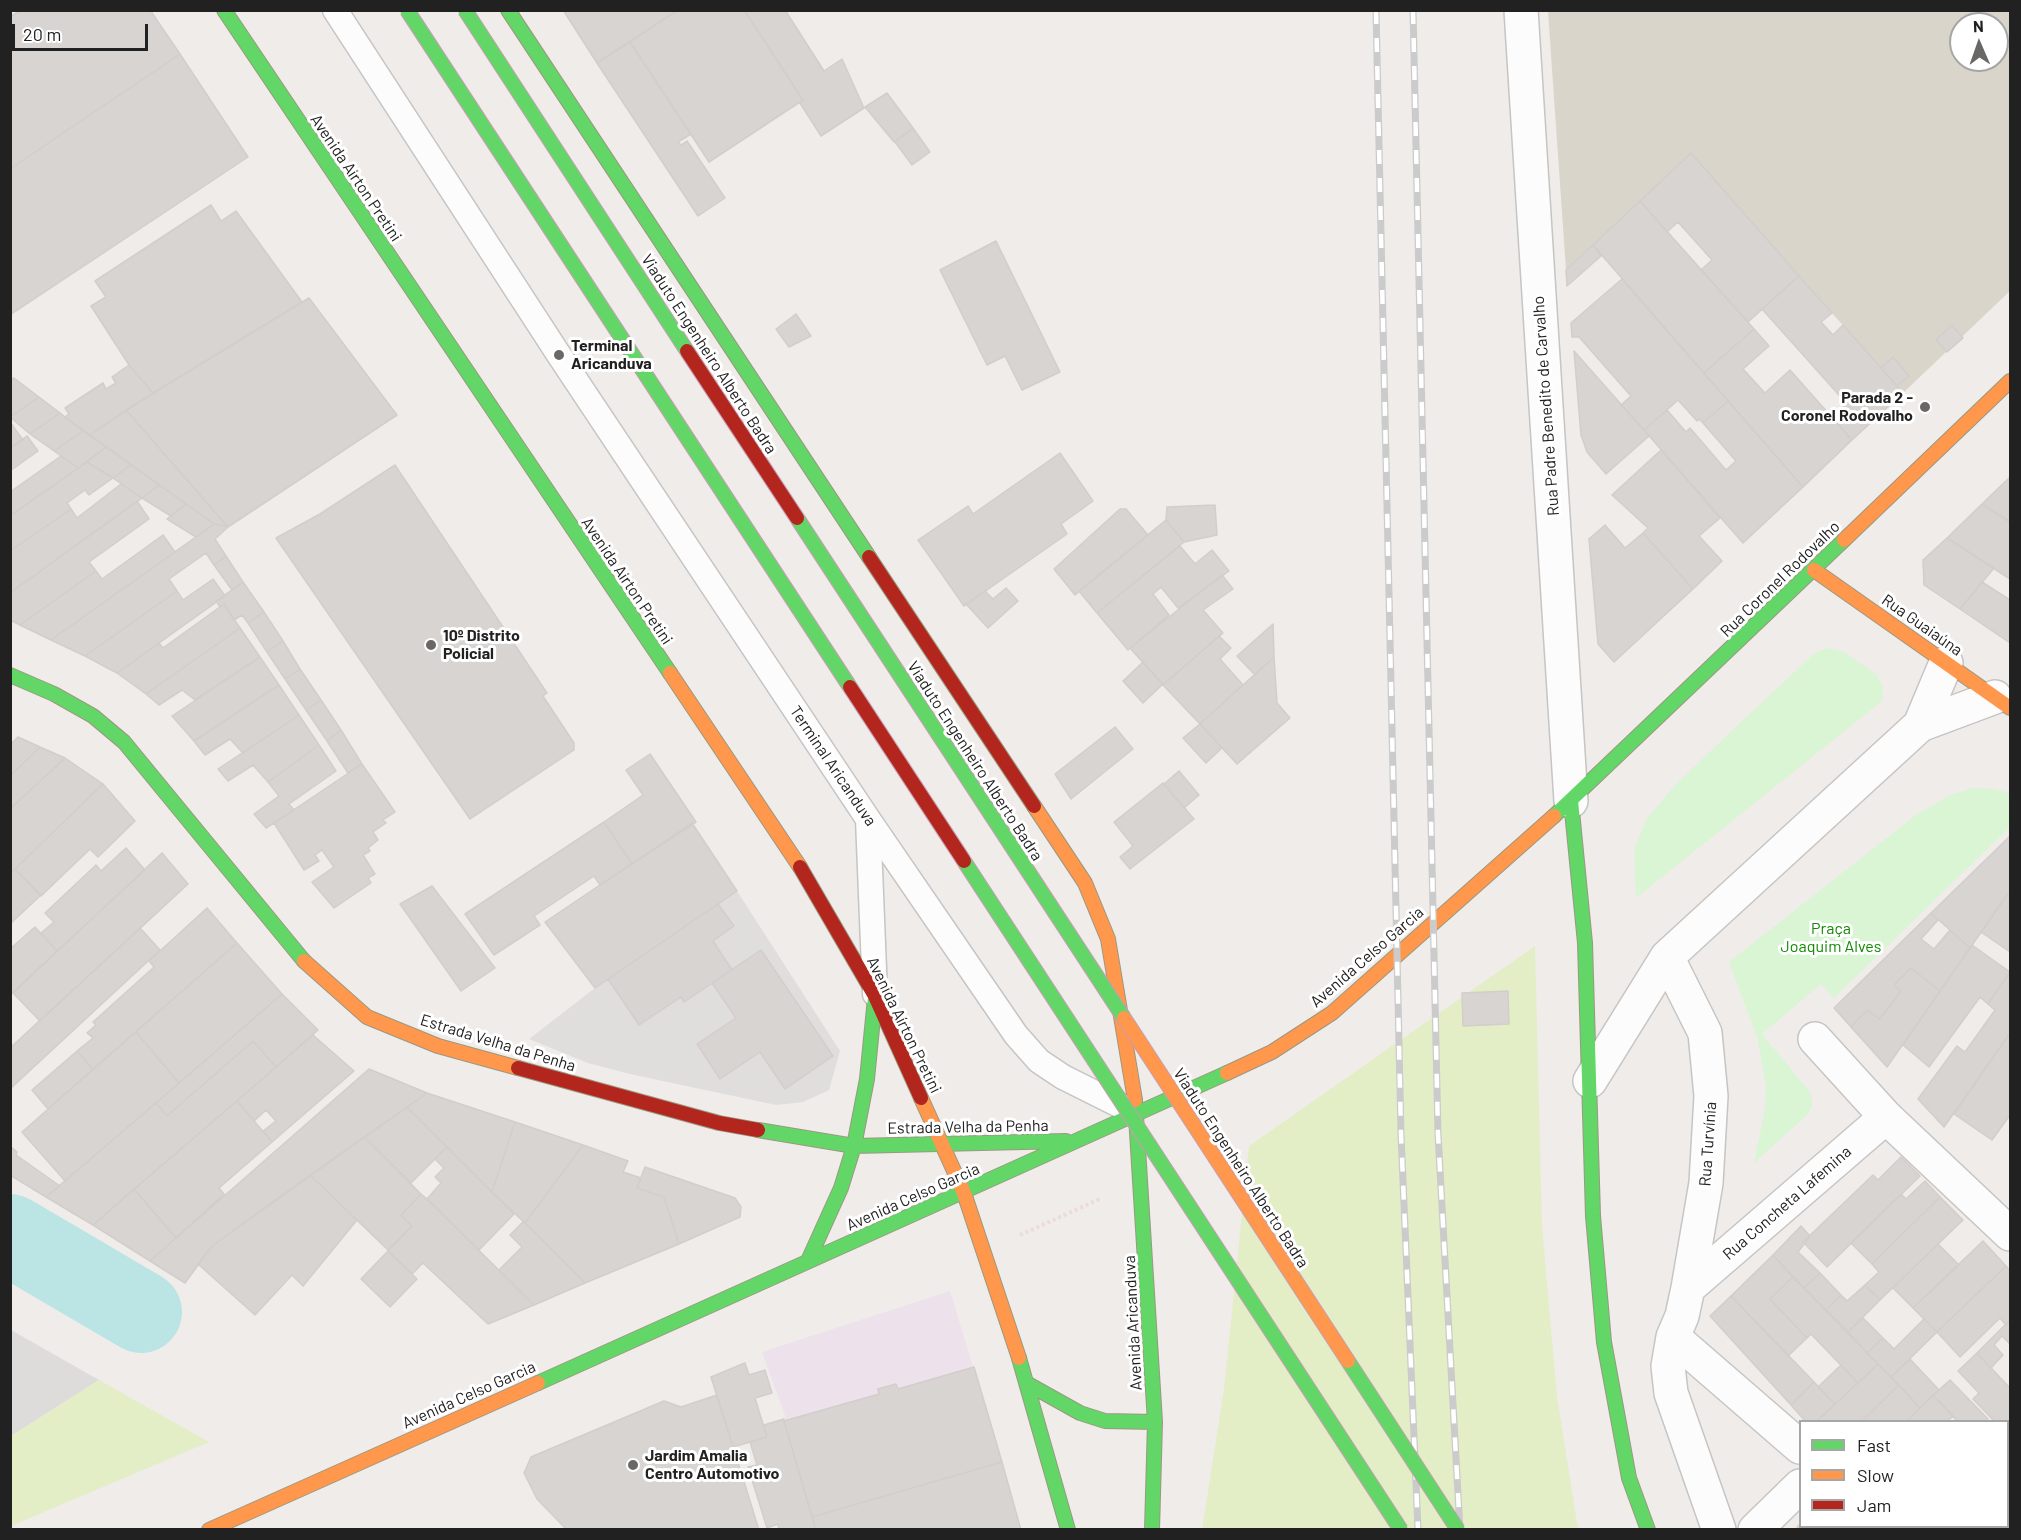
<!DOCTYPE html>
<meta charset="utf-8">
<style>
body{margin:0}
#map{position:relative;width:2021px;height:1540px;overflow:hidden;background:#efecea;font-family:Barlow,sans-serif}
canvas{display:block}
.frame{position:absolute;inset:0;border:12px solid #212121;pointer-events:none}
.legend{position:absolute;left:1799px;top:1420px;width:210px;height:108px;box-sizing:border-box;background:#fff;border:2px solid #a6a6a6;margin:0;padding:8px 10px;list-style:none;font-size:18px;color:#212121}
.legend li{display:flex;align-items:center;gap:12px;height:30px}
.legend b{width:30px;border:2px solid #a6a6a6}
.north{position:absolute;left:1949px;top:12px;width:60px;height:60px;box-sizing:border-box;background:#fff;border:2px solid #a6a6a6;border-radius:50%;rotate:358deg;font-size:16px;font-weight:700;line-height:24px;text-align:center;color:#212121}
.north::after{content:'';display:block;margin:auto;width:21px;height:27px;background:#696867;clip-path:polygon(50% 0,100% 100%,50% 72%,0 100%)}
.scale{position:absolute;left:12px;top:24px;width:136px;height:27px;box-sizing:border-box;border:3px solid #212121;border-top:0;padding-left:8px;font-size:18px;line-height:21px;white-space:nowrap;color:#212121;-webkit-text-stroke:4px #fff;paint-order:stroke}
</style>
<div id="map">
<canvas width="2021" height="1540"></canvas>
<div class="frame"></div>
<ul class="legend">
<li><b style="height:8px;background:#63d668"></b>Fast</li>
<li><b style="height:8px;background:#ff974d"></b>Slow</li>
<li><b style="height:8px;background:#b3261e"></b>Jam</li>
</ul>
<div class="north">N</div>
<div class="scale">20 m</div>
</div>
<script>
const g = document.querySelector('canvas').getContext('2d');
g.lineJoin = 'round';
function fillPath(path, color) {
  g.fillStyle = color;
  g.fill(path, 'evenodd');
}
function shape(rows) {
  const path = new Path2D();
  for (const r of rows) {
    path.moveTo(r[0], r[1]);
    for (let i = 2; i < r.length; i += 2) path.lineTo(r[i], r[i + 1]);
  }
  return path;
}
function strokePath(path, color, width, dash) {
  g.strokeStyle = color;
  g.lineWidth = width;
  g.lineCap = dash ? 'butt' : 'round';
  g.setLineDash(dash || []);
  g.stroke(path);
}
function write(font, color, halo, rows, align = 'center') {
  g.font = font + ' Barlow,sans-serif';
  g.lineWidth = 6;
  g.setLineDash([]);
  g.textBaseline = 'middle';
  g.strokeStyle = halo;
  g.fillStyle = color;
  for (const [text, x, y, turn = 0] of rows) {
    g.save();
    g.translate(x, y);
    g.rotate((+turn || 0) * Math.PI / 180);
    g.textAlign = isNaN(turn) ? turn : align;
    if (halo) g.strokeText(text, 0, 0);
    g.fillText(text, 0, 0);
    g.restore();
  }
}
fillPath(shape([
 [11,1330,99,1380,11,1436]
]), '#dedcdb');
fillPath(shape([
 [950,1291,1002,1462,787,1421,762,1352]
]), '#ede1eb');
fillPath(shape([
 [1548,11,2010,11,2010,291,1903,393,1691,154,1566,270],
 [1961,24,1997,24,1997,60,1961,60]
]), '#d9d5cb');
fillPath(shape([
 [1535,946,1542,1227,1557,1396,1578,1529,1202,1530,1224,1389,1249,1146],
 [99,1380,209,1442,11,1526,11,1436]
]), '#e3eec7');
fillPath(shape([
 [1827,648,1844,652,1877,675,1883,688,1882,701,1636,898,1634,850,1646,820,1676,784,1744,719,1815,653],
 [1973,788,1993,789,2010,793,2010,827,1834,998,1821,984,1762,1034,1809,1091,1812,1098,1812,1106,1808,1114,1754,1163,1765,1109,1766,1086,1757,1037,1729,962,1916,815,1950,795]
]), '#daf5d4');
fillPath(shape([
 [737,891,840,1051,829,1090,803,1102,776,1105,630,1074,588,1063,529,1039,595,988]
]), '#dfdedd');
strokePath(shape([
 [10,1235,141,1312]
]), '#bbe4e4', 82);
const building = shape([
 [21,10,150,10,180,54,10,169,10,17,21,10],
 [563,10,678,10,597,63,563,10],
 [678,10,744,10,803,100,709,162,630,42,678,10],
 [744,10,785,10,824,71,842,59,864,108,821,136,800,103,803,100,744,10],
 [630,42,691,134,678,142,681,145,687,141,725,198,698,216,597,63,630,42],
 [180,54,248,157,10,315,10,169,180,54],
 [887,93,913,128,894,142,865,107,887,93],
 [913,128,930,152,912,165,895,142,913,128],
 [1691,153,1799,276,1748,322,1701,270,1712,260,1678,222,1667,232,1640,201,1691,153],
 [1640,201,1754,329,1704,373,1593,245,1640,201],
 [211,205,221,221,236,211,302,302,153,393,129,365,91,306,106,297,95,281,211,205],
 [996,241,1060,372,1022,390,1005,356,987,365,940,270,996,241],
 [1593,245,1601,256,1567,286,1566,270,1593,245],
 [1799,276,1832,313,1821,322,1833,335,1843,325,1903,393,1852,440,1832,417,1847,404,1762,309,1799,276],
 [1622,279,1728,401,1703,423,1699,419,1697,421,1678,400,1644,430,1621,405,1631,396,1579,337,1572,337,1571,323,1622,279],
 [309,298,397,415,228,527,126,410,309,298],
 [796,314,811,336,789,347,776,329,796,314],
 [1952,325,1963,338,1947,352,1936,340,1952,325],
 [1754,329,1769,346,1743,369,1765,393,1790,370,1852,440,1803,487,1704,373,1754,329],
 [1574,351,1649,436,1606,474,1587,452,1581,435,1574,351],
 [1893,357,1909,376,1897,386,1881,368,1893,357],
 [129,365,153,393,90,435,65,417,69,414,65,408,103,383,106,389,116,383,112,377,129,365],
 [14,378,39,397,10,417,10,380,14,378],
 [39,397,60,413,30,434,10,417,39,397],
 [1728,401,1803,487,1743,543,1644,430,1667,410,1686,432,1690,428,1726,470,1736,461,1703,423,1728,401],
 [126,410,228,527,214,524,90,435,126,410],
 [60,413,83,431,54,451,30,434,60,413],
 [10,422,23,440,10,448,10,422],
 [83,431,106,447,78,468,54,451,83,431],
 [27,436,38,451,10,471,10,448,27,436],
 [106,447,131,465,113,478,87,462,106,447],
 [1661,450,1720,518,1699,536,1722,561,1693,589,1643,533,1648,528,1612,495,1661,450],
 [1060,453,1093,501,1061,524,1067,534,964,606,918,540,968,506,973,514,1060,453],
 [61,456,78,468,10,516,10,492,61,456],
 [87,462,113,478,89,495,85,490,67,503,71,509,10,551,10,516,87,462],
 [131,465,159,485,142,498,113,478,131,465],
 [395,465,547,693,543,696,574,743,574,750,470,819,276,538,320,514,395,465],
 [2010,477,2010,522,1982,504,2010,477],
 [121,484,142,498,10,593,10,551,71,509,77,518,121,484],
 [159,485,186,504,171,516,142,498,159,485],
 [137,501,149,519,89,562,96,571,20,625,10,620,10,593,137,501],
 [186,504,214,524,196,537,167,519,186,504],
 [1982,504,2010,522,2010,579,1947,538,1982,504],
 [1215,505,1217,535,1184,542,1166,520,1167,507,1215,505],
 [1120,509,1126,509,1148,535,1075,595,1054,569,1120,509],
 [1166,520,1184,542,1097,613,1079,591,1166,520],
 [214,524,228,527,215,539,226,556,214,565,206,553,169,579,177,591,85,656,51,640,214,524],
 [1605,525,1625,548,1643,533,1693,589,1614,662,1598,644,1589,539,1605,525],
 [163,535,175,552,51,640,20,625,96,571,102,579,163,535],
 [1947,538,1994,568,1960,609,1924,585,1923,560,1947,538],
 [1180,546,1195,564,1212,550,1229,571,1178,608,1161,587,1153,594,1169,615,1128,650,1097,613,1180,546],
 [226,556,243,582,232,590,214,565,226,556],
 [1222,575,1233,589,1203,610,1223,633,1163,685,1130,648,1222,575],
 [213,579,225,596,117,673,85,656,177,591,183,600,213,579],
 [243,582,264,612,248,623,242,615,234,620,224,604,220,607,216,601,243,582],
 [1982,582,2010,600,2010,643,1960,609,1982,582],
 [1006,588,1018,601,988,628,966,604,985,591,993,599,1006,588],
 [224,604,240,628,146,694,117,673,159,643,163,648,224,604],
 [264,612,283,641,267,652,248,623,264,612],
 [1273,624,1274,657,1255,675,1237,656,1273,624],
 [240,628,260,657,195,700,182,690,159,705,146,694,240,628],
 [1219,636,1231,648,1220,659,1243,685,1200,724,1163,685,1219,636],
 [283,641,300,669,285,679,267,652,283,641],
 [260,657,279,685,194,741,172,716,260,657],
 [1274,657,1277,703,1290,718,1237,764,1200,724,1274,657],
 [1143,662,1163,684,1143,703,1123,681,1143,662],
 [300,669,321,700,306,710,285,679,300,669],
 [279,685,299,715,243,753,230,739,205,755,194,741,279,685],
 [321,700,341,730,327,741,306,710,321,700],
 [299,715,319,745,268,782,253,765,228,781,218,769,299,715],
 [1200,724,1222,748,1206,763,1183,738,1200,724],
 [1115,727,1133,749,1071,799,1055,774,1115,727],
 [341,730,362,764,348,773,327,741,341,730],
 [18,737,40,747,10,776,10,745,18,737],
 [319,745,336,771,289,804,294,810,266,828,254,814,279,796,268,782,319,745],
 [40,747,65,758,10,809,10,776,40,747],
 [650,754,696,822,632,864,604,822,643,795,626,770,650,754],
 [65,758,103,784,10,874,10,809,65,758],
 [362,764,395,812,383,820,386,823,373,832,378,840,368,848,370,851,363,855,375,874,368,878,371,883,334,908,312,882,334,867,322,850,315,855,319,861,304,870,274,823,362,764],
 [1179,771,1199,795,1184,808,1164,784,1179,771],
 [1163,783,1194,819,1130,869,1120,857,1133,846,1114,822,1163,783],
 [103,784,135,821,98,857,90,849,41,896,15,869,103,784],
 [604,822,632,864,600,885,594,876,534,916,540,925,494,955,465,914,604,822],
 [692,823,737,891,595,988,545,922,692,823],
 [2010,836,2010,891,1970,948,1931,913,2010,836],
 [126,848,145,870,57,951,41,933,54,922,45,913,96,865,101,871,126,848],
 [162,853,188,884,40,1021,13,993,162,853],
 [15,869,41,895,10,924,10,874,15,869],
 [432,886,495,968,461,991,400,904,432,886],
 [2010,891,2010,952,1981,932,2010,891],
 [718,904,734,926,713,941,732,970,684,1002,681,997,639,1025,608,979,718,904],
 [207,908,237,943,93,1069,77,1051,93,1038,87,1033,96,1025,93,1022,154,967,149,961,207,908],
 [1931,913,1938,920,1921,939,1934,949,1950,930,1970,948,1940,991,1911,968,1894,985,1901,991,1880,1019,1867,1010,1851,1027,1834,1008,1931,913],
 [35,927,57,951,10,995,10,949,35,927],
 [140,928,160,950,10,1089,10,1048,140,928],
 [237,943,282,994,179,1083,136,1032,237,943],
 [1972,945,2010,972,1988,1004,1980,997,1929,1067,1903,1045,1972,945],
 [761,950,833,1056,785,1089,760,1052,720,1079,697,1044,736,1018,712,983,761,950],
 [1911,968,1940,991,1887,1067,1851,1027,1867,1010,1880,1019,1901,991,1894,985,1911,968],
 [2010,972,2010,1033,1944,1127,1918,1099,1957,1046,1965,1052,1995,1010,1988,1004,2010,972],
 [1508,991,1509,1024,1463,1026,1462,993,1508,991],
 [282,994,318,1030,276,1067,253,1041,167,1116,156,1103,282,994],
 [136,1032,179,1083,65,1181,22,1132,136,1032],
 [2010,1033,2010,1115,1992,1140,1954,1114,2010,1033],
 [313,1035,354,1071,272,1142,263,1131,276,1121,266,1110,254,1121,237,1101,313,1035],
 [253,1041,276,1067,93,1225,46,1197,156,1103,167,1116,253,1041],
 [77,1051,93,1069,48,1109,32,1090,77,1051],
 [369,1069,427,1093,212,1246,185,1283,150,1261,369,1069],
 [427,1093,515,1122,492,1192,407,1107,427,1093],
 [237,1101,272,1142,219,1188,224,1194,176,1238,134,1189,237,1101],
 [407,1107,447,1147,411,1183,364,1137,407,1107],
 [515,1122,583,1145,525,1223,492,1192,515,1122],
 [364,1137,421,1194,401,1215,412,1226,388,1250,310,1175,364,1137],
 [583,1145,628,1161,623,1172,641,1178,637,1188,664,1197,679,1244,585,1283,525,1223,583,1145],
 [10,1146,17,1152,16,1155,60,1186,46,1197,10,1175,10,1146],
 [447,1147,514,1214,479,1250,427,1199,441,1183,435,1177,444,1168,435,1159,447,1147],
 [1901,1157,1920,1176,1827,1267,1803,1242,1873,1175,1878,1180,1901,1157],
 [645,1167,735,1198,741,1207,740,1217,679,1244,664,1197,637,1188,645,1167],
 [310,1175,357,1220,303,1286,292,1275,255,1315,198,1264,212,1246,310,1175],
 [1925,1181,1940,1197,1872,1264,1851,1243,1901,1194,1906,1199,1925,1181],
 [134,1189,176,1238,150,1261,93,1225,134,1189],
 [421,1194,427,1199,534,1305,488,1324,423,1263,412,1274,388,1251,412,1226,401,1215,421,1194],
 [1940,1197,1963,1220,1880,1300,1865,1285,1879,1272,1872,1264,1940,1197],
 [523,1222,525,1223,585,1283,534,1305,499,1270,522,1247,510,1235,523,1222],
 [1801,1226,1810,1236,1798,1252,1820,1273,1804,1288,1773,1255,1801,1226],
 [1983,1241,2006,1266,1937,1332,1913,1308,1983,1241],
 [1938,1244,1959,1265,1913,1308,1893,1288,1938,1244],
 [388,1251,417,1279,390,1307,361,1279,388,1251],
 [1773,1255,1793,1277,1770,1299,1807,1338,1788,1356,1731,1296,1773,1255],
 [2006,1266,2010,1271,2010,1320,2006,1325,2000,1318,1960,1357,1937,1332,2006,1266],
 [1820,1273,1841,1295,1826,1310,1804,1288,1820,1273],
 [1793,1277,1878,1364,1858,1383,1811,1334,1807,1338,1770,1299,1793,1277],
 [1865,1285,1880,1300,1848,1332,1826,1310,1841,1295,1847,1301,1865,1285],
 [1731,1296,1814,1382,1791,1405,1710,1316,1731,1296],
 [1863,1318,1883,1338,1867,1353,1848,1332,1863,1318],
 [1924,1319,1937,1332,1891,1377,1867,1353,1883,1338,1894,1349,1924,1319],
 [2010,1320,2010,1344,2002,1336,1994,1345,2003,1355,1991,1368,1977,1353,2010,1320],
 [1977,1353,2010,1388,2010,1438,2008,1434,2008,1422,1995,1422,1973,1399,1979,1393,1958,1371,1977,1353],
 [1910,1359,1939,1390,1920,1408,1891,1377,1910,1359],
 [745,1363,749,1375,765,1370,772,1393,755,1398,767,1437,733,1447,711,1377,745,1363],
 [1878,1364,1899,1385,1861,1422,1816,1422,1878,1364],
 [1841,1365,1858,1383,1835,1404,1818,1387,1841,1365],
 [974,1367,1002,1462,812,1517,784,1421,879,1394,878,1389,896,1384,898,1389,974,1367],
 [1950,1380,1988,1419,1986,1422,1958,1422,1933,1395,1950,1380],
 [1814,1382,1835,1404,1816,1422,1806,1422,1791,1405,1814,1382],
 [1899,1385,1920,1408,1906,1422,1861,1422,1899,1385],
 [717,1395,759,1530,567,1530,537,1499,524,1473,531,1457,664,1401,681,1407,717,1395],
 [1933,1395,1953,1416,1947,1422,1906,1422,1933,1395],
 [784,1419,784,1421,816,1530,779,1530,778,1524,767,1528,748,1467,757,1465,750,1442,767,1437,764,1425,784,1419],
 [1002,1462,1021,1530,816,1530,812,1517,1002,1462],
 [2008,1481,2010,1484,2010,1530,1981,1530,1978,1526,2008,1526,2008,1481],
 [1800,1524,1800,1526,1825,1526,1828,1530,1795,1530,1800,1524],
 [1845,1526,1862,1526,1865,1530,1841,1530,1845,1526],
 [1862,1526,1922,1526,1925,1530,1865,1530,1862,1526],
 [1922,1526,1969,1526,1972,1530,1925,1530,1922,1526]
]);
fillPath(building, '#d8d4d2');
strokePath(building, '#d3cdcb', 1.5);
const lane = shape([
 [335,10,559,355,868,819,1016,1035,1039,1061,1063,1077,1125,1108],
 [868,819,875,994]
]);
const street = shape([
 [1521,10,1571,801],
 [1920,725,1946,663],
 [1667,957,1705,1033,1711,1096,1706,1183,1688,1288,1682,1316,1673,1337,1668,1366,1671,1393,1719,1530],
 [1815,1039,1886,1117,2010,1234],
 [1590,1081,1667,957,1920,725,1995,697],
 [1688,1288,1886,1117],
 [1673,1337,1800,1447],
 [1755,1530,1800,1486]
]);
const fast = shape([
 [224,10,670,673],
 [508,10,869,557],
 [10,675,54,694,93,716,124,742,304,961],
 [1571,801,1585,943,1593,1216,1604,1342,1629,1478,1648,1530],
 [1554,816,1844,540],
 [1135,1100,1155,1422,1152,1530],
 [758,1130,854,1146,1066,1141],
 [808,1261,841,1188,854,1146,867,1079,875,998],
 [1019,1358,1068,1530],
 [538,1383,1227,1073],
 [1028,1384,1080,1413,1105,1421,1155,1422]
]);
const slow = shape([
 [1844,540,2010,381],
 [1814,570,2010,708],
 [670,673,800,867],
 [1034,806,1085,883,1108,939,1135,1100],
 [304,961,367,1017,438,1046,518,1068],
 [1227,1073,1272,1052,1332,1013,1554,816],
 [921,1098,964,1193,1019,1358],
 [209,1530,538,1383]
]);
const jam = shape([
 [869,557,1034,806],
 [800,867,875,996,921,1098],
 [518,1068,719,1123,758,1130]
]);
strokePath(lane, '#c6c5c4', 27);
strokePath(street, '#c6c5c4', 36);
strokePath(fast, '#9b9880', 16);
strokePath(slow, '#9b9880', 16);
strokePath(jam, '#9b9880', 16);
strokePath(shape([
 [1020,1235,1100,1199]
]), '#ecdadc', 4, [3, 3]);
strokePath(lane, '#fdfcfc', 24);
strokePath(street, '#fdfcfc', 33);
strokePath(fast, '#63d668', 14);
strokePath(slow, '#ff974d', 14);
strokePath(jam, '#b3261e', 14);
const rail = shape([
 [1376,10,1401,1134,1418,1530],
 [1413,10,1438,1134,1460,1530]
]);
strokePath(rail, '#cbcbcb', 7);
strokePath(rail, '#fff', 4.5, [14]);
const fastBridge = shape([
 [407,10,850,687],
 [465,10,687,351],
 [797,518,1124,1018],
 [964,861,1401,1530],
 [1348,1361,1458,1530]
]);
const slowBridge = shape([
 [1124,1018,1348,1361]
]);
const jamBridge = shape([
 [687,351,797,518],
 [850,687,964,861]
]);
strokePath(fastBridge, '#c79eb2', 16, []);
strokePath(slowBridge, '#c79eb2', 16, []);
strokePath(jamBridge, '#c79eb2', 16, []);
strokePath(fastBridge, '#63d668', 14);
strokePath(slowBridge, '#ff974d', 14);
strokePath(jamBridge, '#b3261e', 14);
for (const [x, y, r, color] of [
 [559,355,6,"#696867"],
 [1925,407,6,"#696867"],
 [431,645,6,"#696867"],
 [633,1465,6,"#696867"]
]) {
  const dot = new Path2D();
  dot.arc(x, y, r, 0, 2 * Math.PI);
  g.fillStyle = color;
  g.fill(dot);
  strokePath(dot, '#fff', 2);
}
write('16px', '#212121', '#fff', [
 ["Avenida Aírton Pretini",356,178,56],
 ["Viaduto Engenheiro Alberto Badra",709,354,57],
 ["Rua Padre Benedito de Carvalho",1546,406,-94],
 ["Rua Coronel Rodovalho",1780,579,-44],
 ["Avenida Aírton Pretini",627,581,56],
 ["Rua Guaiaúna",1922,625,35],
 ["Viaduto Engenheiro Alberto Badra",975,761,57],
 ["Terminal Aricanduva",833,766,56],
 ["Avenida Celso Garcia",1367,957,-41],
 ["Avenida Aírton Pretini",904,1025,64],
 ["Estrada Velha da Penha",498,1043,17],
 ["Estrada Velha da Penha",968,1127,-1],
 ["Rua Turvínia",1708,1144,-86],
 ["Viaduto Engenheiro Alberto Badra",1241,1168,57],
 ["Avenida Celso Garcia",913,1197,-24],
 ["Rua Concheta Lafemina",1787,1203,-41],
 ["Avenida Aricanduva",1133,1323,-93],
 ["Avenida Celso Garcia",469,1395,-24]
]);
write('bold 16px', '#212121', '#fff', [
 ["Terminal",571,346],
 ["Aricanduva",571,364],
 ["Parada 2 -",1913,398,"right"],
 ["Coronel Rodovalho",1913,416,"right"],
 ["10º Distrito",443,636],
 ["Policial",443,654],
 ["Jardim Amalia",645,1456],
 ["Centro Automotivo",645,1474]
], 'left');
write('16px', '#138a04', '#fff', [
 ["Praça",1831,929],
 ["Joaquim Alves",1831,947]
]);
</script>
